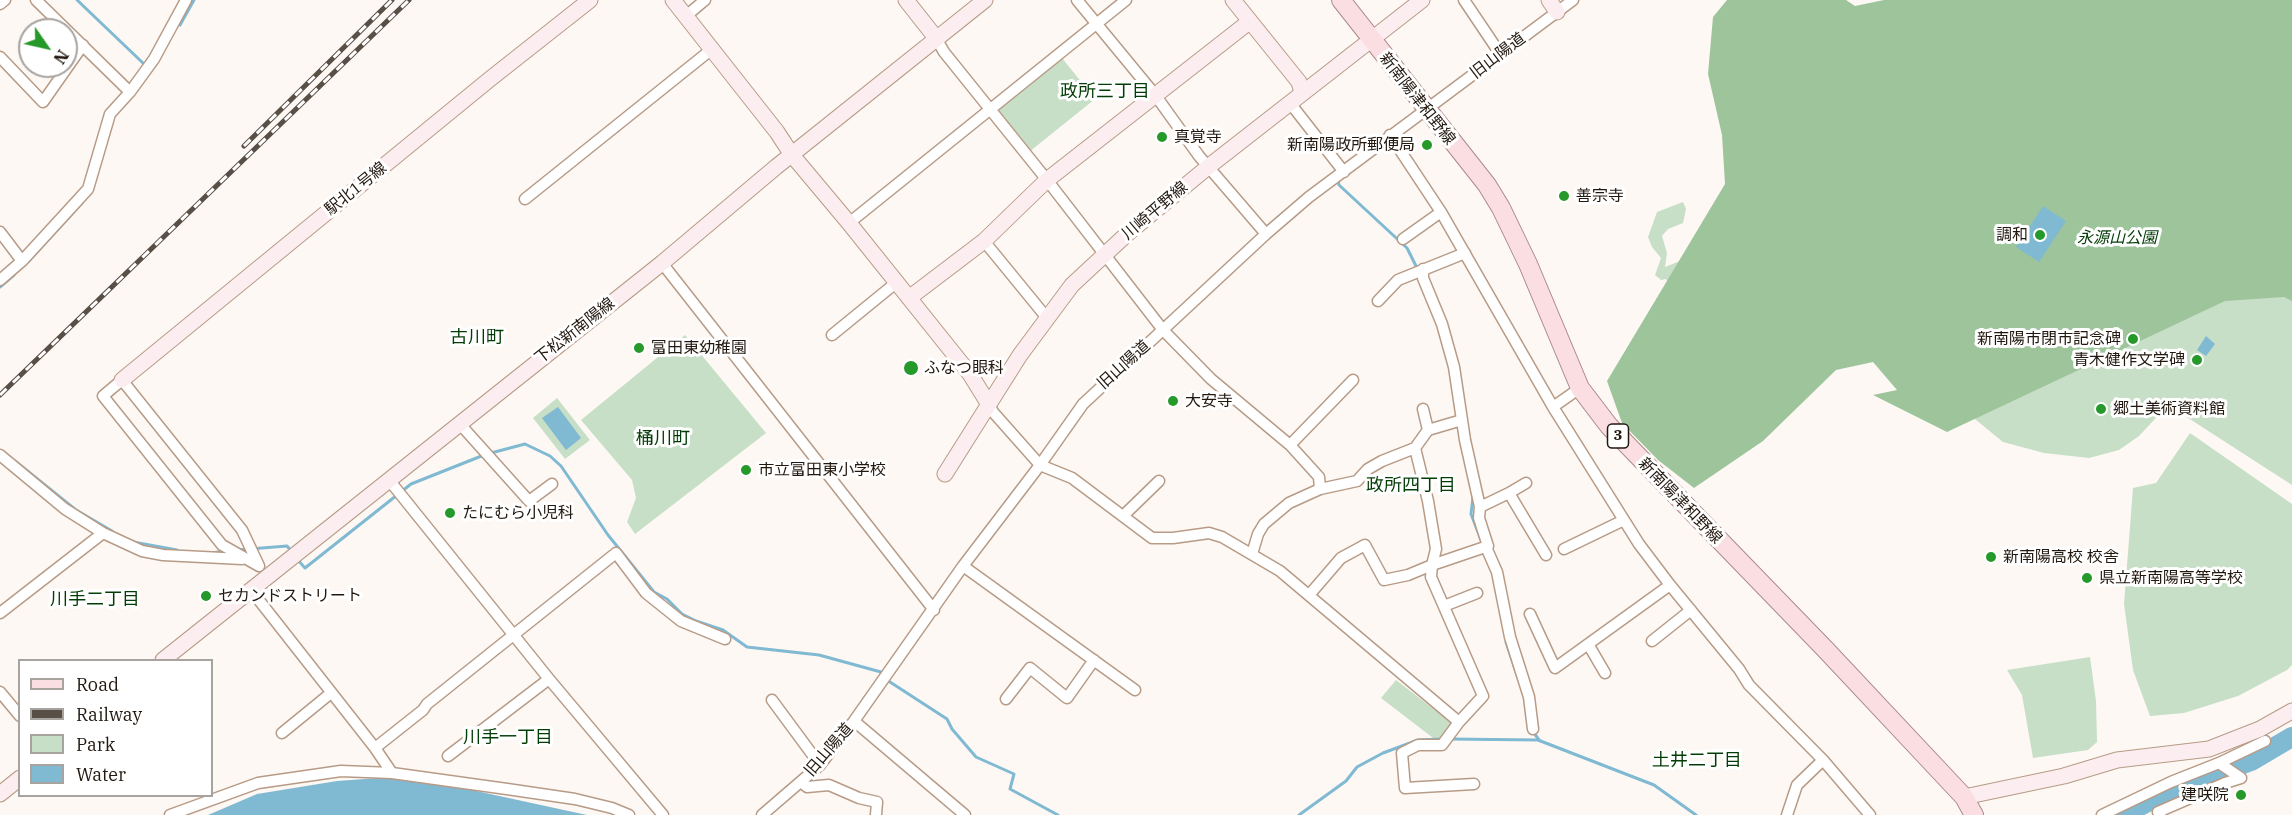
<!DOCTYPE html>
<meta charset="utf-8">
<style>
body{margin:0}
#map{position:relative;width:2292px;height:815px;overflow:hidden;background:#fef8f4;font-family:"IBM Plex Serif",serif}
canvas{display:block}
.legend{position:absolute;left:18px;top:659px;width:195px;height:138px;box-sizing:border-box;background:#fff;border:2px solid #a7a39f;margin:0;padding:8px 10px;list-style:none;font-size:18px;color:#22180f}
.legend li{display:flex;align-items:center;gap:12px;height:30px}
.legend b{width:30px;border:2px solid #a7a39f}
.north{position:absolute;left:18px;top:18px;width:60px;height:60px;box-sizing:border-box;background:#fff;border:2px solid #a7a39f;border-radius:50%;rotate:124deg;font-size:16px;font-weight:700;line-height:24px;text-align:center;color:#22180f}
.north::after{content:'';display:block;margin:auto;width:21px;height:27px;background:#259929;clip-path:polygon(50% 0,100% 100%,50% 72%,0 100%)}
</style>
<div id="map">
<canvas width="2292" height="815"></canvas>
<ul class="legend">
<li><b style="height:8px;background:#fadee2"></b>Road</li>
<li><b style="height:8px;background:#584f47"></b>Railway</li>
<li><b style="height:16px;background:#c7dfc6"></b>Park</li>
<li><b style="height:16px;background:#80b9d2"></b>Water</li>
</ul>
<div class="north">N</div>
</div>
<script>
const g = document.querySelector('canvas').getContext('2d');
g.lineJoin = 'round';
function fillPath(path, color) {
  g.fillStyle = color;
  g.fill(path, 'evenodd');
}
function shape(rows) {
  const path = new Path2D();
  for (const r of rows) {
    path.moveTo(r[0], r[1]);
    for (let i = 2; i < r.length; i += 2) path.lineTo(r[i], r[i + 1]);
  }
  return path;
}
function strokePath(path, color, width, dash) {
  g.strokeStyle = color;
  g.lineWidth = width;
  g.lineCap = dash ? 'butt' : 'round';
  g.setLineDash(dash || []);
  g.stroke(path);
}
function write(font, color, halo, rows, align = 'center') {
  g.font = font + ' "IBM Plex Serif","Noto Sans JP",serif';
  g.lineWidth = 6;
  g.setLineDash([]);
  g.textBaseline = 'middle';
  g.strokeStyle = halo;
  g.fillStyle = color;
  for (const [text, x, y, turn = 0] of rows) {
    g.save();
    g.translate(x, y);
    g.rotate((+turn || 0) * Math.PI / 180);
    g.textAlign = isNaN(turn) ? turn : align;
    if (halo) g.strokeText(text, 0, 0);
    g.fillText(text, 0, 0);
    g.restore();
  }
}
fillPath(shape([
 [2292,0,2292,485,2168,405,2139,436,2119,450,2089,458,2044,453,2003,442,1954,402],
 [1062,58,1095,99,1029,152,996,112],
 [1683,202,1686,209,1683,223,1668,229,1662,236,1667,253,1665,267,1695,255,1670,286,1666,279,1661,280,1655,275,1661,258,1652,247,1648,237,1657,212],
 [685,335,766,433,635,534,627,522,636,498,632,480,581,420],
 [557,398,590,440,565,459,533,418],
 [2190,433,2292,504,2292,665,2287,670,2238,696,2184,713,2150,716,2133,670,2124,604,2133,488,2156,483],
 [2090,657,2096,701,2097,742,2088,750,2033,758,2022,695,2007,670],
 [1396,680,1453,724,1437,741,1381,698]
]), '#c7dfc6');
fillPath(shape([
 [1727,0,1846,0,1855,6,1884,0,2292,0,2292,301,2284,297,2225,301,1947,432,1873,395,1897,390,1873,362,1836,370,1763,441,1694,488,1658,460,1622,423,1607,381,1725,184,1722,135,1708,74,1713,17]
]), '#9ec49c');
fillPath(shape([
 [2043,206,2066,221,2039,262,2016,247],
 [2206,336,2215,344,2206,356,2197,350],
 [558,407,581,438,566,450,542,418],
 [407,776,587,815,208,815,257,794,337,781]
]), '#80b9d2');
strokePath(shape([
 [77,0,144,64],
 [180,25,194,0],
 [1338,180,1339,185,1407,248,1418,270],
 [28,262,82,203],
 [0,287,14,275],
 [491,453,525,444,550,456,561,466,608,535,654,592,667,599,682,614,696,621,723,630,747,647,819,655,881,672,890,682,947,719,952,729,976,757,1014,774,1010,789,1058,815],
 [15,461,76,510,112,531],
 [1473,497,1471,514,1483,545],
 [133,542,177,550],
 [237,550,287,546,291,551],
 [211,553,225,551],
 [297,559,305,568,411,484,484,455],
 [1506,642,1518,678],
 [1533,732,1540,741],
 [1449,739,1538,740,1654,785,1696,815],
 [1299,815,1346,781,1357,767,1383,753,1418,740,1442,739]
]), '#80b9d2', 3);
strokePath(shape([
 [2123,815,2157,797,2251,761,2292,737]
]), '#80b9d2', 20);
const street = shape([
 [36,0,130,92],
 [1077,0,1156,96,1199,156,1266,234],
 [1464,0,1501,55],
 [0,4,5,0],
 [686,16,705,0],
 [936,38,944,52,1047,180,1163,330,1211,379,1290,445,1319,477,1320,489],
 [0,57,43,102,83,45],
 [1290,103,1344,172],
 [1390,135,1441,212,1553,407,1639,544,1670,585,1739,669,1749,685,1823,760,1870,815],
 [525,199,712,49],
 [849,223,1126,0],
 [0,232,22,261],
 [1403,239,1441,212],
 [984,241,1047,318],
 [662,263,934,610],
 [1423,269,1423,278,1442,324,1454,367,1465,440,1480,507],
 [0,280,22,261,88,189,110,114,130,92,154,59,186,0],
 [1378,301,1398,280,1465,253],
 [832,335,897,282],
 [122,380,242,530,259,566,222,545,103,396,122,380],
 [988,403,993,412,1040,465,1072,478,1152,538,1173,538,1209,533,1222,537,1280,571,1459,722],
 [1553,407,1580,388],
 [1423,409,1428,430],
 [459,423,529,501,552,484],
 [1290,445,1353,380],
 [1415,448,1428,430,1462,420],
 [0,455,65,509,103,533,142,551,163,555,242,559],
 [389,480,549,679,663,815],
 [1509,493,1526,483],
 [1123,516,1159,481],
 [1486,547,1497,572,1510,637,1529,697,1533,729],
 [1564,549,1624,520],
 [1252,554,1258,534,1264,524,1289,503,1320,489,1357,481,1368,469,1382,461,1415,448,1428,501,1436,549,1432,565,1408,575,1384,580,1365,545,1341,558,1310,594],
 [963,566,1135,690],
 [251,590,375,748,392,773],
 [1444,606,1477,593],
 [0,613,103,533],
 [1530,614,1555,668,1670,585],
 [1652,641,1691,610],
 [1588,644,1605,673],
 [0,692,20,716],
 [1006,699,1030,668,1067,698,1094,660],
 [772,700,820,765],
 [854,721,965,815],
 [282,733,331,693],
 [375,748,423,710,427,704,616,553,646,593,681,621,725,639],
 [448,756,549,679],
 [2219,763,2241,778],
 [801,782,807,787,829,785,859,798,877,802,876,815],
 [1474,784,1405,788,1402,753,1418,745,1442,745,1459,722,1483,696,1431,577,1432,565,1488,546,1479,518,1480,507,1509,493,1546,555],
 [170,815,258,783,341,771,392,773,507,789,575,799,612,808,629,815],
 [762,815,820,765,854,721,963,566,1040,465,1083,404,1266,234,1309,197,1573,0],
 [1787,815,1797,785,1823,760],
 [2102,815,2171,782,2219,763,2265,741],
 [2160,815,2158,812,2225,783,2241,778]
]);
const secondary = shape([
 [673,0,777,132,792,155,849,223,970,374,988,403],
 [906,0,936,38],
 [1233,0,1299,82,1302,92],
 [1549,0,1557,12],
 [909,298,984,241,1047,180,1249,22],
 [122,380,490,79,590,0],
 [945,474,1020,355,1072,285,1127,234,1208,167,1422,0],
 [163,660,662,263,776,167,985,0],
 [0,794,20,778],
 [1964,797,2064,776,2117,760,2209,749,2260,729,2292,711]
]);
const primary = shape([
 [1341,0,1487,185,1501,208,1528,264,1580,388,1609,426,1826,650,1964,797,1974,815]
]);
strokePath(street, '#b79b86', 13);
strokePath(secondary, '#b79b86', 17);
strokePath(primary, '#ac8a8b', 20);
strokePath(street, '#fff', 10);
strokePath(secondary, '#fceef0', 15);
strokePath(primary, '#fadee2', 18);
const rail = shape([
 [244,146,392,0],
 [0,395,409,0]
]);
strokePath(rail, '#584f47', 5);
strokePath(rail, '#fff', 3, [9]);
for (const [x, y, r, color] of [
 [1162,137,6,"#259929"],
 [1427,145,6,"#259929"],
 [1564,196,6,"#259929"],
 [2040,235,6,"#259929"],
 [2133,339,6,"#259929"],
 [639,348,6,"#259929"],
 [2197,360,6,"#259929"],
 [911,368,8,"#259929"],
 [1173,401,6,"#259929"],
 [2101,409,6,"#259929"],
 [746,470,6,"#259929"],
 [450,513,6,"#259929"],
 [1991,557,6,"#259929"],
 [2087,578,6,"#259929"],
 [206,596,6,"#259929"],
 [2241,795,6,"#259929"]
]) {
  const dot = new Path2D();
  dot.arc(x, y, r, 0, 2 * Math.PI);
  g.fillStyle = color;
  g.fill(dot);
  strokePath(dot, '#fff', 2);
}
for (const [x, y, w] of [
 [1618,436,21]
]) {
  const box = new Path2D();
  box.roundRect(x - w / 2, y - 12, w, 24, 4.5);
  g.fillStyle = '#fff';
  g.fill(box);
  strokePath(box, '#22180f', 1.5);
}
write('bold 15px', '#22180f', null, [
 ["3",1618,436]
]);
write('16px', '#22180f', '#fff', [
 ["旧山陽道",1498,56,-37],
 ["新南陽津和野線",1417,99,52],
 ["駅北1号線",356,189,-39],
 ["川崎平野線",1155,211,-40],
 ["下松新南陽線",575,331,-38],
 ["旧山陽道",1124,365,-42],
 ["新南陽津和野線",1680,501,46],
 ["旧山陽道",829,750,-49]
]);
write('16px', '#22180f', '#fff', [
 ["真覚寺",1174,137],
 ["新南陽政所郵便局",1415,145,"right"],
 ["善宗寺",1576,196],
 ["調和",2028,235,"right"],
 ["新南陽市閉市記念碑",2121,339,"right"],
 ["富田東幼稚園",651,348],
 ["青木健作文学碑",2185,360,"right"],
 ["ふなつ眼科",924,368],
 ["大安寺",1185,401],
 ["郷土美術資料館",2113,409],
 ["市立富田東小学校",758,470],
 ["たにむら小児科",462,513],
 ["新南陽高校 校舎",2003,557],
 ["県立新南陽高等学校",2099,578],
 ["セカンドストリート",218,596],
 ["建咲院",2229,795,"right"]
], 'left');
write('italic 16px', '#08400c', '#fff', [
 ["永源山公園",2117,238]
]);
write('18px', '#033d06', '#fff', [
 ["政所三丁目",1105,92],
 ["古川町",477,338],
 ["桶川町",663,439],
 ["政所四丁目",1411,486],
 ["川手二丁目",95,600],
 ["川手一丁目",508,738],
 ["土井二丁目",1697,761]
]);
</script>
